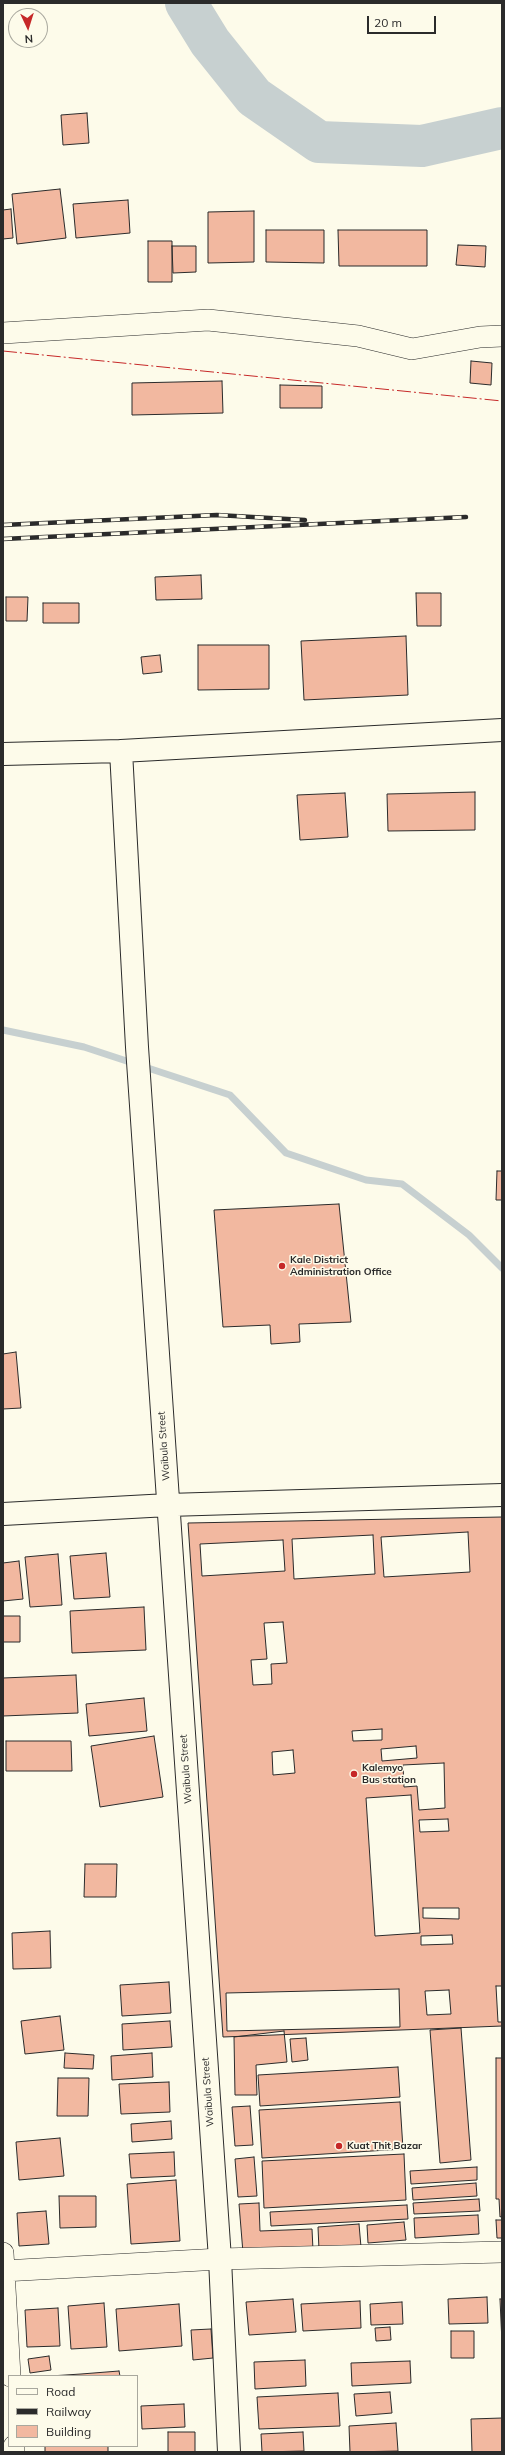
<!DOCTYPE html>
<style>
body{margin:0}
#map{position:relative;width:505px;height:2455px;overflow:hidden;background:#fdfbea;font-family:Mulish,sans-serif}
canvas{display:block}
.frame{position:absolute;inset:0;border:4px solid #2b2b2b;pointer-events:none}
.legend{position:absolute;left:8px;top:2375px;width:130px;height:72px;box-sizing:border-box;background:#fdfbea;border:1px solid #a9a89e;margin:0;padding:5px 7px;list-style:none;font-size:12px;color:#2b2b2b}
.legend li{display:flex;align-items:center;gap:8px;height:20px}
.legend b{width:20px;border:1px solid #a9a89e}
.north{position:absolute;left:8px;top:8px;width:40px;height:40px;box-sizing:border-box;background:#fdfbea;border:1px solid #a9a89e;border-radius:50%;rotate:176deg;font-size:11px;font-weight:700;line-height:16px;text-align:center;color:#2b2b2b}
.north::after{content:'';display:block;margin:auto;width:14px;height:18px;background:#c62828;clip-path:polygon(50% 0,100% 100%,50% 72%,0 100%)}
.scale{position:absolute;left:367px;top:16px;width:69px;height:18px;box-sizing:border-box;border:2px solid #2b2b2b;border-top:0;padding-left:5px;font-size:12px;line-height:14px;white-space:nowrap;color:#2b2b2b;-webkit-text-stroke:3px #fdfbea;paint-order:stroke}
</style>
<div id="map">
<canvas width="505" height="2455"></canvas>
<div class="frame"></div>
<ul class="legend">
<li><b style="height:5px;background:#fdfbea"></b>Road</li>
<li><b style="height:5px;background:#2b2b2b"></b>Railway</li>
<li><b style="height:11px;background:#f2b8a0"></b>Building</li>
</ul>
<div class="north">N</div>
<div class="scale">20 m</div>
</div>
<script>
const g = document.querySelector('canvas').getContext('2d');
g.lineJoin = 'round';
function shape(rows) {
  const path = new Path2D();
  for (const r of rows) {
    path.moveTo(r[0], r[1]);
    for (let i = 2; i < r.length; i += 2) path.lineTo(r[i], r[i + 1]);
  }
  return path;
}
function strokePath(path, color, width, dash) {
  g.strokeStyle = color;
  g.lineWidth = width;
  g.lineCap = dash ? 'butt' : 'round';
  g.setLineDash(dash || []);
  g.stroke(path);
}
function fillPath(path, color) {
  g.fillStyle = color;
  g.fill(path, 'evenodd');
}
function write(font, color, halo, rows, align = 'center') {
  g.font = font + ' Mulish,sans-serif';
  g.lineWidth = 3;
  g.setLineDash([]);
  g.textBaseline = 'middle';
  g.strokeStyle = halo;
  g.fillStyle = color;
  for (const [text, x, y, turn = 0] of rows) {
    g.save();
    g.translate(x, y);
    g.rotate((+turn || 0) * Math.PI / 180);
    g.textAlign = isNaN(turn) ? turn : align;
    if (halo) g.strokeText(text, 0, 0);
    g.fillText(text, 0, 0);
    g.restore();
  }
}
strokePath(shape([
 [3,1030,84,1047,230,1095,286,1153,366,1180,402,1184,469,1235,502,1268]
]), '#c7d0d0', 7);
strokePath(shape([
 [186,3,210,42,254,97,319,142,422,146,502,128]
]), '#c7d0d0', 42);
const building = shape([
 [87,113,89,143,63,145,61,115,87,113],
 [60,189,66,238,17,244,12,194,60,189],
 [128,200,130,233,76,238,73,204,128,200],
 [11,209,13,238,3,239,3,210,11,209],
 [254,211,254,262,208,263,208,212,254,211],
 [266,230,324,230,324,263,266,262,266,230],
 [338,230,427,230,427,266,339,266,338,230],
 [148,241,172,241,172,282,148,282,148,241],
 [458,245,486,246,485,267,456,265,458,245],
 [172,246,196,246,196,272,173,273,172,246],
 [471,361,492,363,491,385,470,383,471,361],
 [222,381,223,413,132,415,132,383,222,381],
 [280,385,322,386,322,408,280,408,280,385],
 [201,575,202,599,156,600,155,577,201,575],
 [416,593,441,593,441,626,417,626,416,593],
 [6,597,28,597,27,621,6,621,6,597],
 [43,603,79,603,79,623,43,623,43,603],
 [406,636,408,695,304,700,301,641,406,636],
 [198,645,269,645,269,689,198,690,198,645],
 [160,655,162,672,143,674,141,657,160,655],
 [475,792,475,830,388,831,387,794,475,792],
 [345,793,348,837,300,840,297,795,345,793],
 [497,1171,502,1171,502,1200,496,1200,497,1171],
 [339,1204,351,1322,299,1324,300,1342,271,1344,270,1325,223,1327,214,1210,339,1204],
 [16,1352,21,1408,3,1409,3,1354,16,1352],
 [502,1517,502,2026,223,2037,188,1523,502,1517],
 [468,1532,470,1572,384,1577,381,1537,468,1532],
 [373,1535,375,1574,294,1579,292,1539,373,1535],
 [283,1540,285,1571,202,1576,200,1544,283,1540],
 [106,1553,110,1597,74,1599,70,1556,106,1553],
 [58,1554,62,1605,30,1607,25,1557,58,1554],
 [19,1561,23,1599,3,1601,3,1563,19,1561],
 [144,1607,146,1650,72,1653,70,1611,144,1607],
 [3,1616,20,1616,20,1642,3,1642,3,1616],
 [283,1622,287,1663,271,1664,272,1684,253,1685,251,1660,267,1659,264,1623,283,1622],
 [76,1675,78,1713,3,1716,3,1678,76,1675],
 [144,1698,147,1731,89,1736,86,1704,144,1698],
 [382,1729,382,1740,353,1741,352,1731,382,1729],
 [154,1736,163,1797,100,1807,91,1746,154,1736],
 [6,1741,71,1741,72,1771,6,1771,6,1741],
 [416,1746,417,1758,382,1761,381,1749,416,1746],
 [293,1750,295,1773,273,1775,272,1752,293,1750],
 [444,1763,445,1808,419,1810,417,1786,404,1787,403,1765,444,1763],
 [411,1795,420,1933,375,1936,366,1798,411,1795],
 [448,1819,449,1831,420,1832,419,1820,448,1819],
 [85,1864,117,1864,116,1897,84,1897,85,1864],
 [423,1908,459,1908,459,1919,423,1918,423,1908],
 [50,1931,51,1968,13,1969,12,1933,50,1931],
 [452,1935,453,1944,421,1945,421,1936,452,1935],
 [169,1982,171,2013,122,2016,120,1985,169,1982],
 [496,1986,502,1986,502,2022,498,2022,496,1986],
 [399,1989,400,2027,227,2031,226,1993,399,1989],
 [449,1990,451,2014,427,2015,425,1991,449,1990],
 [60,2016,64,2050,25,2054,21,2021,60,2016],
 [170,2021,172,2047,123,2050,122,2024,170,2021],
 [461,2028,471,2160,440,2163,430,2030,461,2028],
 [284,2031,287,2062,256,2065,257,2095,235,2095,234,2037,284,2031],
 [306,2038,308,2060,292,2062,290,2039,306,2038],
 [65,2053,94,2055,93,2069,64,2068,65,2053],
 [152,2053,153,2077,112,2080,111,2056,152,2053],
 [496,2058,502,2058,502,2216,500,2217,499,2199,496,2199,496,2058],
 [398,2067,400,2097,260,2106,258,2075,398,2067],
 [58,2078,89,2078,88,2116,57,2116,58,2078],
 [169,2082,170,2112,121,2114,119,2084,169,2082],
 [400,2102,403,2149,262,2158,259,2110,400,2102],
 [250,2106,253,2145,235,2146,232,2107,250,2106],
 [171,2121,172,2139,132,2142,131,2124,171,2121],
 [60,2138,64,2176,19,2180,16,2142,60,2138],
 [174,2152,175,2176,131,2178,129,2154,174,2152],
 [404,2154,406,2200,264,2208,262,2161,404,2154],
 [254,2157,257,2196,238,2197,235,2159,254,2157],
 [477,2167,477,2180,411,2184,410,2171,477,2167],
 [176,2180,180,2241,131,2244,127,2184,176,2180],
 [476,2183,477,2196,413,2200,412,2188,476,2183],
 [59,2196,96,2196,96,2227,60,2228,59,2196],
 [479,2199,480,2211,414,2214,413,2203,479,2199],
 [259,2203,260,2231,312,2229,313,2250,243,2253,239,2204,259,2203],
 [407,2205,408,2219,271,2226,270,2212,407,2205],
 [46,2211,49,2244,19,2246,17,2213,46,2211],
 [478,2215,479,2234,415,2238,414,2218,478,2215],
 [496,2220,502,2220,502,2238,497,2238,496,2220],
 [404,2222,406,2240,368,2243,367,2225,404,2222],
 [359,2224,361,2247,319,2250,318,2227,359,2224],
 [487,2297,488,2323,449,2324,448,2299,487,2297],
 [293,2299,296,2332,249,2335,246,2302,293,2299],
 [500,2299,502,2299,502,2343,500,2299],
 [360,2301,361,2328,303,2331,301,2304,360,2301],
 [402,2302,403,2324,371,2325,370,2304,402,2302],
 [104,2303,107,2347,71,2349,68,2306,104,2303],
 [179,2304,182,2346,119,2351,116,2309,179,2304],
 [58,2308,60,2346,27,2347,25,2310,58,2308],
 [390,2327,391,2340,376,2341,375,2328,390,2327],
 [211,2329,213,2358,193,2360,191,2330,211,2329],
 [451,2331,474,2331,474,2358,451,2358,451,2331],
 [49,2356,51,2370,30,2373,28,2359,49,2356],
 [305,2360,306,2386,255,2389,254,2362,305,2360],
 [410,2361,411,2383,352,2386,351,2363,410,2361],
 [119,2371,120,2376,50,2376,81,2374,119,2371],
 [390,2392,392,2413,356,2416,354,2394,390,2392],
 [338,2393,340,2426,259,2429,257,2397,338,2393],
 [184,2404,185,2427,142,2429,141,2406,184,2404],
 [502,2418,502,2452,472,2452,471,2419,502,2418],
 [396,2423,398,2451,350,2452,349,2426,396,2423],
 [168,2432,195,2432,195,2452,168,2452,168,2432],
 [303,2432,304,2451,262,2452,261,2434,303,2432],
 [45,2446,108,2446,108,2452,45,2452,45,2446]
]);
fillPath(building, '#f2b8a0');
strokePath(building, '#2b2b2b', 1);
const minor = shape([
 [3,333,208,320,358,336,412,349,480,337,502,336],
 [3,2253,10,2376],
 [3,2271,220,2259,502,2252],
 [14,2446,14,2452]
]);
const tertiary = shape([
 [3,754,121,751],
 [3,1514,168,1505,502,1495],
 [229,2452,220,2259,137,1047,121,751,502,730]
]);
strokePath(minor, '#2b2b2b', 22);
strokePath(tertiary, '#2b2b2b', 24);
strokePath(minor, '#fdfbea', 21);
strokePath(tertiary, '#fdfbea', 22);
const rail = shape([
 [3,525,217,515,305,520],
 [3,539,466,517]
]);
strokePath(rail, '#2b2b2b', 4.5);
strokePath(rail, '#fdfbea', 3, [9]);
strokePath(shape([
 [3,351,502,401]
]), '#c62828', 1, [14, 3, 2, 3]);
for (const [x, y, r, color] of [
 [282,1266,4,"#c62828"],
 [354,1774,4,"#c62828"],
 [339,2146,4,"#c62828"]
]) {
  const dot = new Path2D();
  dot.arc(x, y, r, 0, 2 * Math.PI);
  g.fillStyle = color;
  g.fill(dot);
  strokePath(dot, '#fdfbea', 1.5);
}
write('bold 10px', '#2b2b2b', '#fdfbea', [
 ["Kale District",290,1260],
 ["Administration Office",290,1272],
 ["Kalemyo",362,1768],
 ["Bus station",362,1780],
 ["Kuat Thit Bazar",347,2146]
], 'left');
write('10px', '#2b2b2b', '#fdfbea', [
 ["Waibula Street",164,1446,-94],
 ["Waibula Street",186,1769,-94],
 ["Waibula Street",208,2092,-94]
]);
</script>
